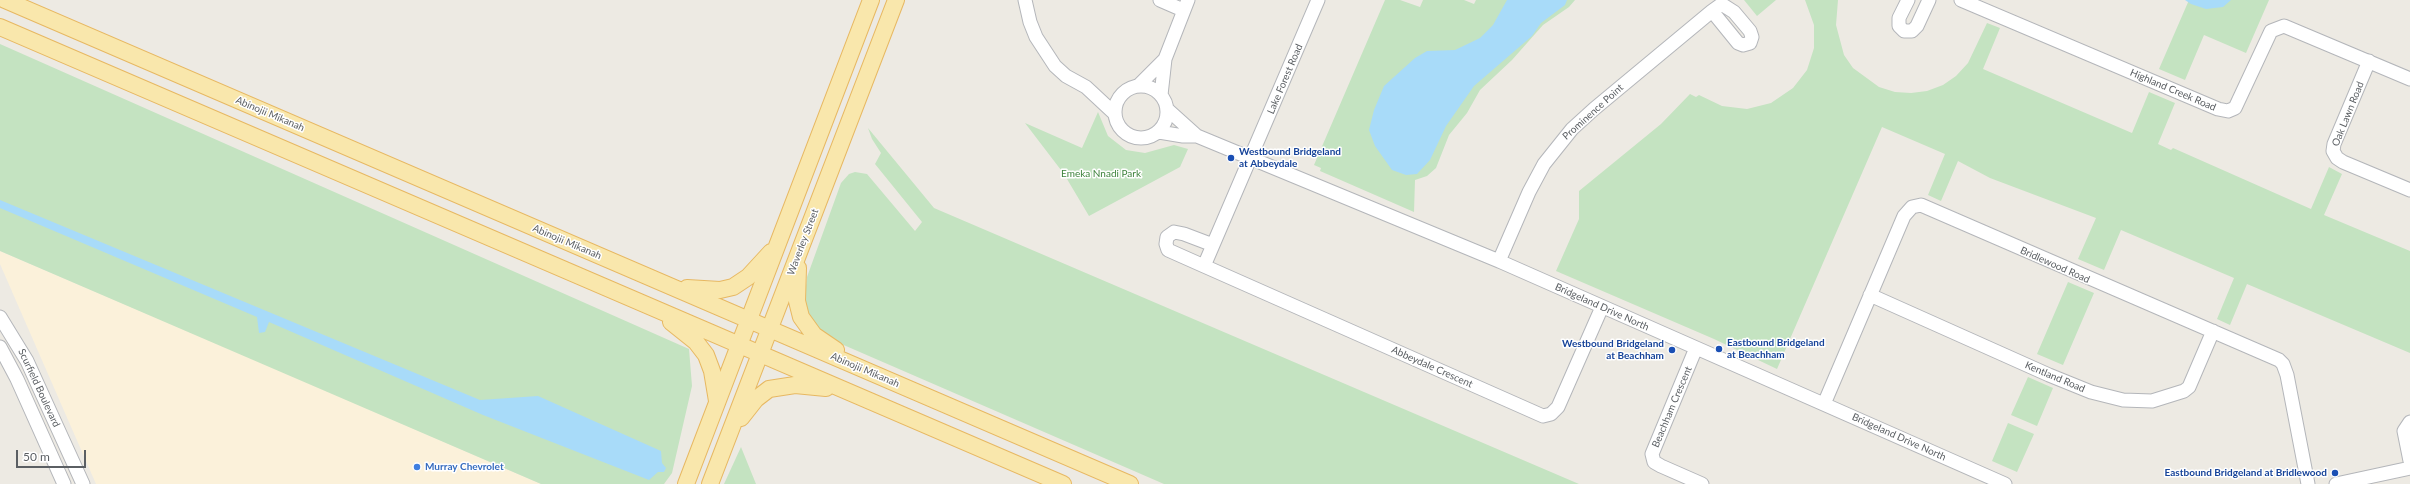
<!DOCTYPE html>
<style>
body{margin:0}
#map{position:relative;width:2410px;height:484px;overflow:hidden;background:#edeae3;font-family:Lato,sans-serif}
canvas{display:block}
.scale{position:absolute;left:16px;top:450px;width:70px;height:18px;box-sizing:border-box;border:2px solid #5b5f63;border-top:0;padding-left:5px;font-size:12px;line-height:14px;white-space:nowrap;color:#5b5f63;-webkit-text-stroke:3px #fff;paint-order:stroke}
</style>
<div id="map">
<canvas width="2410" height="484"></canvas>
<div class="scale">50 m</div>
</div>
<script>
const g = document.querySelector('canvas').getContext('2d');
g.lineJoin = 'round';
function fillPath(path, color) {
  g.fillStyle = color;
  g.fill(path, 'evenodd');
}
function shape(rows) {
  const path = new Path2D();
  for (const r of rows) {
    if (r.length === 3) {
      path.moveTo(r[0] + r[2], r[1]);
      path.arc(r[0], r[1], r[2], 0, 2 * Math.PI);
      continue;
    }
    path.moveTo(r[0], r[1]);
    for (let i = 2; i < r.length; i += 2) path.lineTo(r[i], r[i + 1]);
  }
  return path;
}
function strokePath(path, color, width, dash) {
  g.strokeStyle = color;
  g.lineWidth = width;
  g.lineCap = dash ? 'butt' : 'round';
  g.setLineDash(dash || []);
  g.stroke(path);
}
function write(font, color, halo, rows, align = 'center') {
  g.font = font + ' Lato,sans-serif';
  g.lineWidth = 3;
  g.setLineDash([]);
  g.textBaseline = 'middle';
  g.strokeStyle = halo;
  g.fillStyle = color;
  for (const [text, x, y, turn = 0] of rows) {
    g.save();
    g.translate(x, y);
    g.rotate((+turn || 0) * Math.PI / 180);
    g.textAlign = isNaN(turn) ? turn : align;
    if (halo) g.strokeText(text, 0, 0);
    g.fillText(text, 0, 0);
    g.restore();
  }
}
fillPath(shape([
 [0,251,278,370,541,484,96,484,0,264]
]), '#fbf1da');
fillPath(shape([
 [1385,0,1400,0,1420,7,1423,0,1464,0,1474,4,1476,0,1575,0,1569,7,1543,25,1512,60,1480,90,1467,113,1449,135,1436,168,1427,176,1415,180,1414,212,1320,171,1321,168,1314,165],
 [1744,0,1776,0,1757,16],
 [1805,0,1838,0,1836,25,1844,55,1853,68,1879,87,1895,92,1911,93,1927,91,1943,85,1956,76,1968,63,1987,23,2000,28,1983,69,2132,133,2149,92,2175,103,2158,144,2171,150,2173,148,2311,209,2329,167,2342,174,2324,215,2410,251,2410,353,2247,284,2230,325,2217,319,2234,278,2121,230,2104,270,2078,259,2096,218,1990,178,1958,161,1941,201,1928,195,1945,154,1882,127,1777,369,1714,339,1556,271,1579,219,1579,191,1661,124,1690,94,1696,97,1699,95,1722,106,1747,109,1771,103,1793,88,1807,70,1814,48,1814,25],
 [2189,0,2269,0,2246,53,2204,35,2185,80,2159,69],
 [0,44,689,349,692,386,672,473,664,484,541,484,0,251],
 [1098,112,1108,136,1126,150,1145,153,1174,145,1188,149,1180,167,1089,216,1064,174,1025,123,1082,148],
 [868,128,934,208,1579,484,1164,484,839,343,825,335,814,325,804,304,807,277,841,183,849,174,855,172,867,174,915,231,922,222,875,164,881,153,872,139],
 [2068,282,2094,293,2063,365,2037,354],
 [2028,377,2053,388,2037,426,2011,415],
 [2008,423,2034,434,2017,472,1992,461],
 [741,447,756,484,724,484]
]), '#c4e3c1');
fillPath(shape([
 [1507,0,1567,0,1565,5,1541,23,1532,36,1474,86,1446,126,1430,160,1417,174,1406,175,1392,170,1375,146,1369,130,1374,110,1384,86,1415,58,1427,51,1455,50,1480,38,1493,25],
 [2185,0,2231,0,2223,7,2206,9,2191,4],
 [0,200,480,400,538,396,661,451,662,463,666,468,664,472,658,472,649,480,483,415,269,322,265,332,259,333,257,317,0,208]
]), '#a8dbf9');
const minor = shape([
 [1025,0,1030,22,1036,37,1055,66,1066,76,1086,87,1115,114],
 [1160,0,1183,10],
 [1318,0,1204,266,1543,416,1551,414,1558,407,1602,307],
 [1908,0,1899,18,1899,26,1904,31,1912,31,1917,26,1929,0],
 [1961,0,2218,109,2228,111,2235,108,2271,31,2284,26,2410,79],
 [2369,61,2334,144,2333,151,2337,158,2343,162,2410,190],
 [1138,86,1165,59],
 [1141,112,26],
 [1161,95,1165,59,1188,0],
 [1167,109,1197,136,1499,261,2005,484],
 [1159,132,1183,136,1197,136],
 [1499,261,1529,192,1544,164,1572,129,1594,109,1712,11,1719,6,1723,5,1734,12,1750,31,1752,37,1750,43,1743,45,1738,43,1712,11],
 [1204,266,1168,250,1166,244,1167,237,1174,232,1184,234,1213,245],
 [1870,295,2049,375,2091,392,2123,400,2152,401,2184,391,2189,387,2213,331],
 [0,317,27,361,83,484],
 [0,347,17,379,64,484],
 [1696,348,1652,454,1654,462,1661,466,1702,484],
 [1824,404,1904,216,1912,207,1921,205,2279,360,2283,364,2287,375,2308,484],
 [2410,422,2404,431,2410,461],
 [2336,484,2410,468]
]);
const major = shape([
 [5,0,1130,484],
 [0,27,1063,484],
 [798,268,797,301,801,317,814,335,836,350],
 [687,288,720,290,733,287,748,277,771,252],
 [671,322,696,342,706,355,712,371,717,401],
 [741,418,756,399,769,389,795,385,826,388],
 [686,484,871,0],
 [710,484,896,0]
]);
strokePath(minor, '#b4b6ba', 15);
strokePath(major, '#e7b862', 18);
strokePath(minor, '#fff', 13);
strokePath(major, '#f9e7ac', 16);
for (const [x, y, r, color] of [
 [1231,158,4,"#1a4fb4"],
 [1719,349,4,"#1a4fb4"],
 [1672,350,4,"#1a4fb4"],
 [417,467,4,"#3f7fe0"],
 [2335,473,4,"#1a4fb4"]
]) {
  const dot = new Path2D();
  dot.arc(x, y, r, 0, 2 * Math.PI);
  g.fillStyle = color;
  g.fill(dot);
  strokePath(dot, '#fff', 1.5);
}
write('10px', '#5b5f63', '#fff', [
 ["Lake Forest Road",1285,79,-67],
 ["Highland Creek Road",2173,90,23],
 ["Prominence Point",1593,112,-42],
 ["Abinojii Mikanah",270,114,23],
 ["Oak Lawn Road",2348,114,-68],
 ["Abinojii Mikanah",567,242,23],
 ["Waverley Street",803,242,-69],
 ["Bridlewood Road",2055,265,24],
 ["Bridgeland Drive North",1602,307,24],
 ["Abbeydale Crescent",1432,367,24],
 ["Abinojii Mikanah",865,370,23],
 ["Kentland Road",2055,377,23],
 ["Scurfield Boulevard",39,388,65],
 ["Beachham Crescent",1672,407,-67],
 ["Bridgeland Drive North",1899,437,24]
]);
write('bold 10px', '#164399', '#fff', [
 ["Westbound Bridgeland",1239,152],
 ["at Abbeydale",1239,164],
 ["Eastbound Bridgeland",1727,343],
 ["at Beachham",1727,355],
 ["Westbound Bridgeland",1664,344,"right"],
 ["at Beachham",1664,356,"right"],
 ["Eastbound Bridgeland at Bridlewood",2327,473,"right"]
], 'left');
write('10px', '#3d823b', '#fff', [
 ["Emeka Nnadi Park",1101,174]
]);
write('bold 10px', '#366cbe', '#fff', [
 ["Murray Chevrolet",425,467]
], 'left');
</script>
